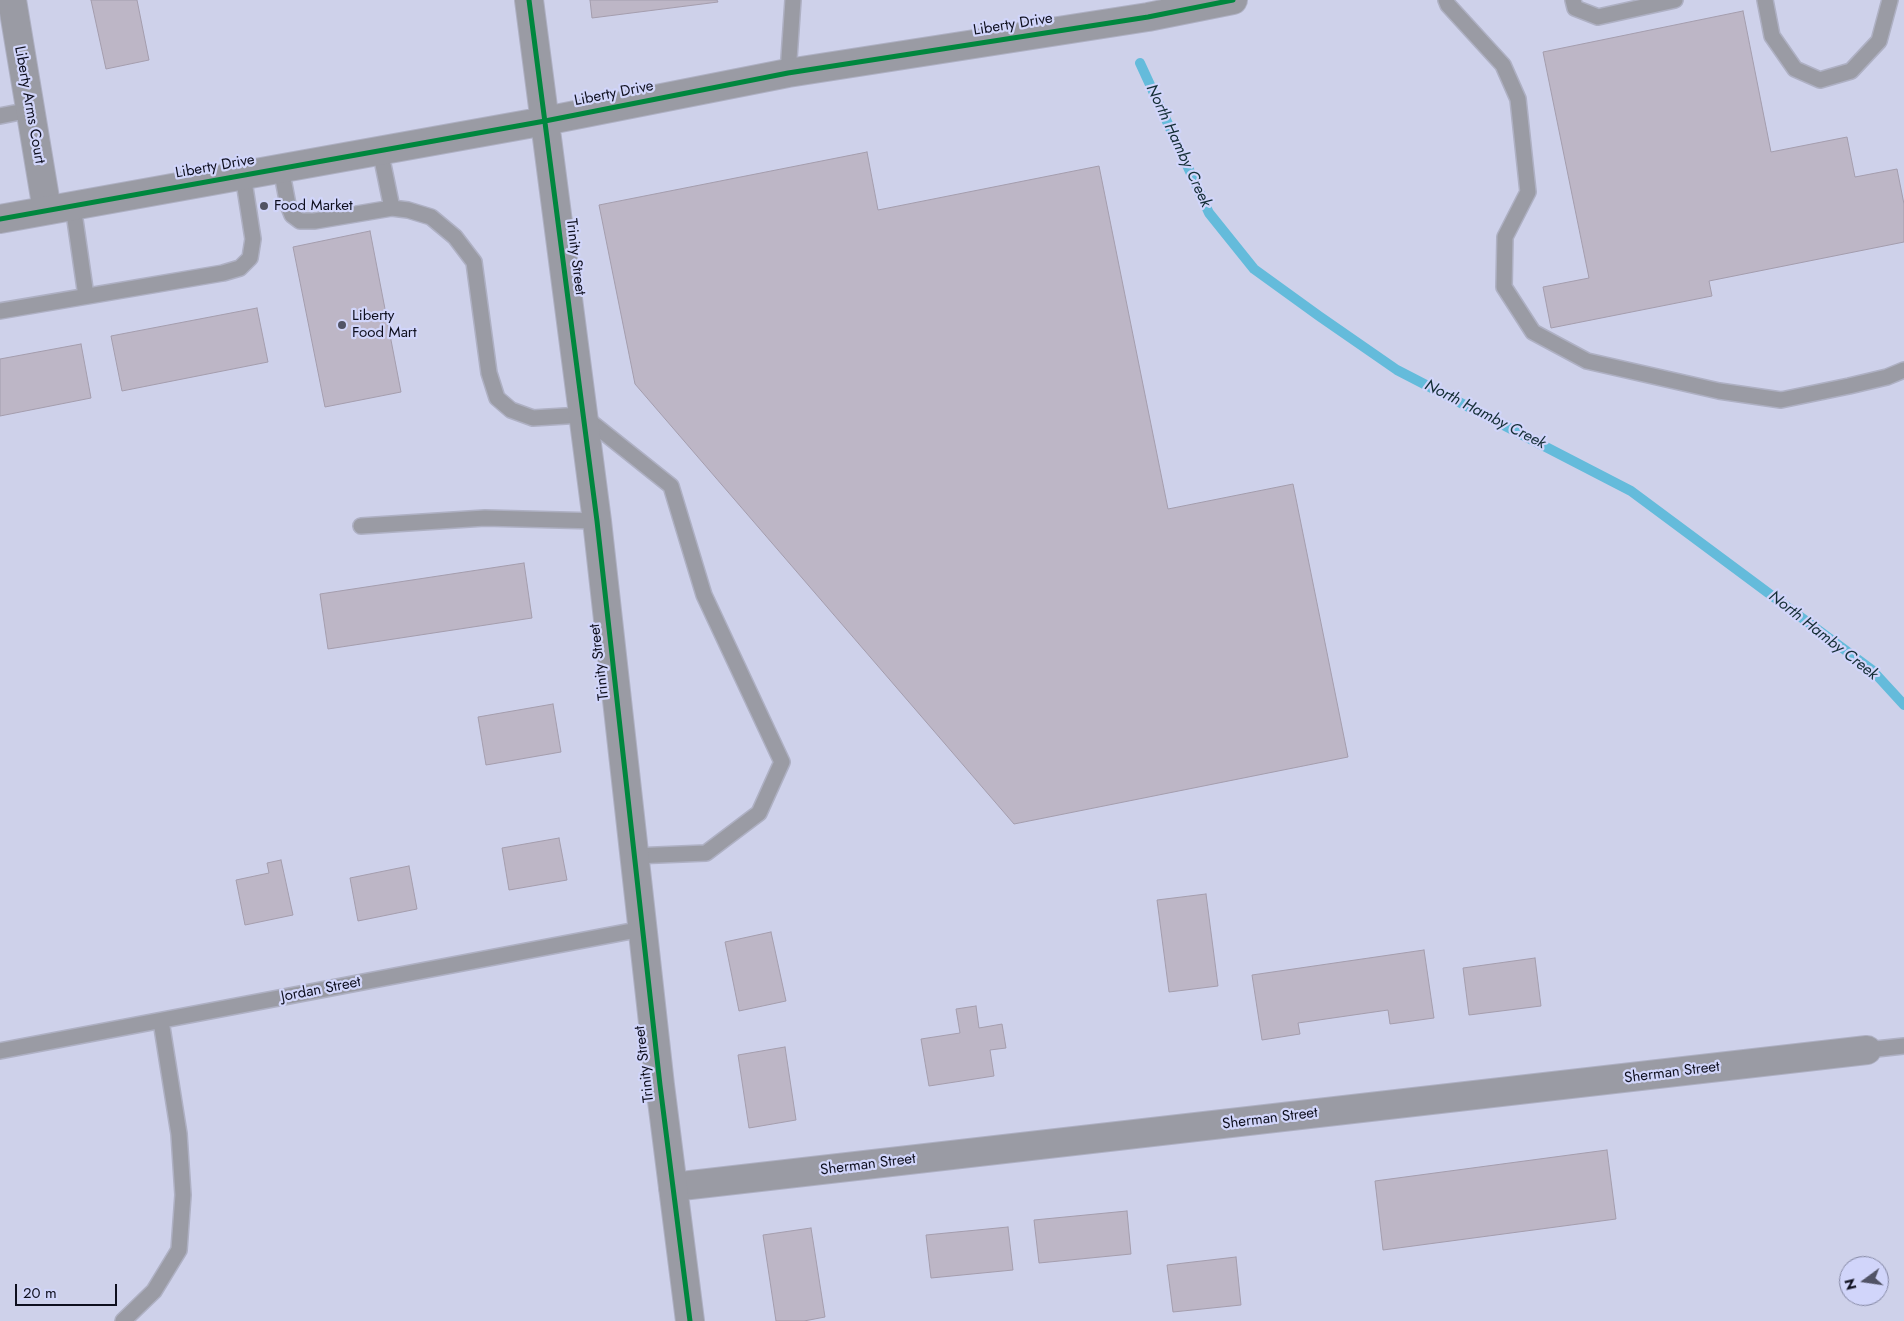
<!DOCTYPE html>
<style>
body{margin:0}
#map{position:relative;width:1904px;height:1321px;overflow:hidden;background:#ced1ea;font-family:Jost,sans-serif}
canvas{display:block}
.north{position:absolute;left:1839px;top:1256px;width:50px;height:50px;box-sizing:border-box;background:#d1d5fa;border:1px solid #8386a2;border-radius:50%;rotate:256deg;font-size:14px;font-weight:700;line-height:20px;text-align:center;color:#0e0f1e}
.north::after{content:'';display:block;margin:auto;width:18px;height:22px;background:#515365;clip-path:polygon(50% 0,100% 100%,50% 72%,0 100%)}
.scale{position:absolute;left:15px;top:1284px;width:102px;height:22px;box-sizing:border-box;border:2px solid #0e0f1e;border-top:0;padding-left:6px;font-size:15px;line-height:18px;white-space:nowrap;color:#0e0f1e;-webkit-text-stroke:4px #d1d5fa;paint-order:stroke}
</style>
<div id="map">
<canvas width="1904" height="1321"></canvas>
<div class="north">N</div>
<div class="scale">20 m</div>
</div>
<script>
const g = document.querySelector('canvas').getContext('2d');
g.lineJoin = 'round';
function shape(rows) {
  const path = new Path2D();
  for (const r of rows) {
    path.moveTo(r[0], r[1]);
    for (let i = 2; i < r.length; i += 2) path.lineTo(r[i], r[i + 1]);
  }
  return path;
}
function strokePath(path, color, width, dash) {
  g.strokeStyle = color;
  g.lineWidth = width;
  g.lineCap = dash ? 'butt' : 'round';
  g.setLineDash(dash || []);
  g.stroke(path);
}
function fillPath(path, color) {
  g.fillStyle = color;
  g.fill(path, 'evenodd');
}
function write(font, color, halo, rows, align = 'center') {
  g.font = font + ' Jost,sans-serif';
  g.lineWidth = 4.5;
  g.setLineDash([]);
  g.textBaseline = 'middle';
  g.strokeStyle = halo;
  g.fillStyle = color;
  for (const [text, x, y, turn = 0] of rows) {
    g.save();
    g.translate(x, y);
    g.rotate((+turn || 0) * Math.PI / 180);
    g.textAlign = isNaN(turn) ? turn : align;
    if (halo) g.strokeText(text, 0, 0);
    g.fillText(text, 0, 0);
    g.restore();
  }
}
strokePath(shape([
 [1140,63,1209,213,1254,269,1319,316,1397,370,1631,491,1872,670,1904,705]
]), '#64bbdb', 10);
const building = shape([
 [91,0,137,0,149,60,106,69,91,0],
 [590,0,717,0,718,2,592,18,590,0],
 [1743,11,1771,152,1847,137,1855,177,1897,169,1904,204,1904,242,1709,281,1712,296,1551,328,1543,287,1589,278,1543,52,1743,11],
 [867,152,878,210,1099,166,1168,509,1293,484,1348,757,1014,824,635,384,599,205,867,152],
 [370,231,401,392,325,407,293,247,370,231],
 [257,308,268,362,122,391,111,336,257,308],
 [81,344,91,398,0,416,0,359,81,344],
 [524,563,532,618,328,649,320,594,524,563],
 [553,704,561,752,486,765,478,717,553,704],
 [559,838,567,880,509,890,502,848,559,838],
 [281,860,293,915,245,925,236,880,269,873,267,863,281,860],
 [409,866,417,909,358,921,350,878,409,866],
 [1206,894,1218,986,1169,992,1157,900,1206,894],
 [771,932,786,1001,739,1011,725,942,771,932],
 [1424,950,1434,1018,1390,1024,1388,1010,1298,1023,1300,1034,1262,1040,1252,975,1424,950],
 [1535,958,1541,1006,1469,1015,1463,968,1535,958],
 [976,1006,979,1028,1002,1024,1006,1048,990,1050,994,1076,929,1086,921,1039,960,1033,956,1009,976,1006],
 [785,1047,796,1120,749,1128,738,1055,785,1047],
 [1607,1150,1616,1219,1383,1250,1375,1181,1607,1150],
 [1127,1211,1131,1254,1039,1263,1034,1220,1127,1211],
 [1008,1227,1013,1270,931,1278,926,1235,1008,1227],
 [811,1228,825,1317,804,1321,776,1321,763,1235,811,1228],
 [1236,1257,1241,1305,1173,1312,1167,1265,1236,1257]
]);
fillPath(building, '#bdb6c6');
strokePath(building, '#a49dad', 1);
const service = shape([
 [1446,0,1448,5,1503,65,1518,99,1528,192,1505,237,1504,287,1533,332,1587,361,1719,391,1781,400,1849,386,1887,377,1904,370],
 [1573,0,1575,8,1598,17,1675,0],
 [1765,0,1772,36,1795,69,1820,80,1851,71,1879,41,1890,0],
 [788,73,793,0],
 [0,116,30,110],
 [380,150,392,208],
 [281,168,288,205,292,215,300,221,315,221,392,208,408,210,431,217,455,237,474,262,489,373,497,398,511,410,533,418,582,415,671,486,704,595,782,762,759,813,706,853,634,856],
 [73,206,86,296],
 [0,311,223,273,240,268,250,258,253,239,243,175],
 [361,526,485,518,597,521],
 [1867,1050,1904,1046],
 [0,1051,642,929],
 [123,1321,154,1291,179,1250,183,1195,179,1134,161,1021]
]);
const minor = shape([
 [12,0,47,210],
 [673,1187,1867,1050]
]);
const tertiary = shape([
 [529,0,597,521,660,1085,690,1321],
 [0,219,545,121,788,73,1148,17,1233,0]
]);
strokePath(service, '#aeb0c3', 18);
strokePath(minor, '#aeb0c3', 30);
strokePath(tertiary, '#aeb0c3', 30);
strokePath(service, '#9a9ba4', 15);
strokePath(minor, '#9a9ba4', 28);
strokePath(tertiary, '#9a9ba4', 28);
strokePath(shape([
 [529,0,597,521,660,1085,690,1321],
 [0,219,545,121,788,73,1148,17,1233,0]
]), '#00873e', 5);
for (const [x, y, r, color] of [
 [264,206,5,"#515365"],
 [342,325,5,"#515365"]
]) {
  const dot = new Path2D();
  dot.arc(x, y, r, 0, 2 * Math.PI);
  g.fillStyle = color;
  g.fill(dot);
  strokePath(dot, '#d1d5fa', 2);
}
write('15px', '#0e0f1e', '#d1d5fa', [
 ["Liberty Drive",1013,25,-9],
 ["Liberty Drive",614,94,-11],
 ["Liberty Arms Court",29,105,80],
 ["Liberty Drive",215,167,-10],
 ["Trinity Street",575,257,83],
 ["Trinity Street",600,662,-97],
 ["Jordan Street",321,990,-11],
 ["Trinity Street",645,1064,-97],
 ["Sherman Street",1672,1073,-7],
 ["Sherman Street",1270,1119,-7],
 ["Sherman Street",868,1165,-7]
]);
write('15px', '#0e0f1e', '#d1d5fa', [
 ["Food Market",274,206],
 ["Liberty",352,316],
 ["Food Mart",352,333]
], 'left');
write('italic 16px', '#142e36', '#d1d5fa', [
 ["North Hamby Creek",1178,146,65],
 ["North Hamby Creek",1485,415,27],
 ["North Hamby Creek",1823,636,38]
]);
</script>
